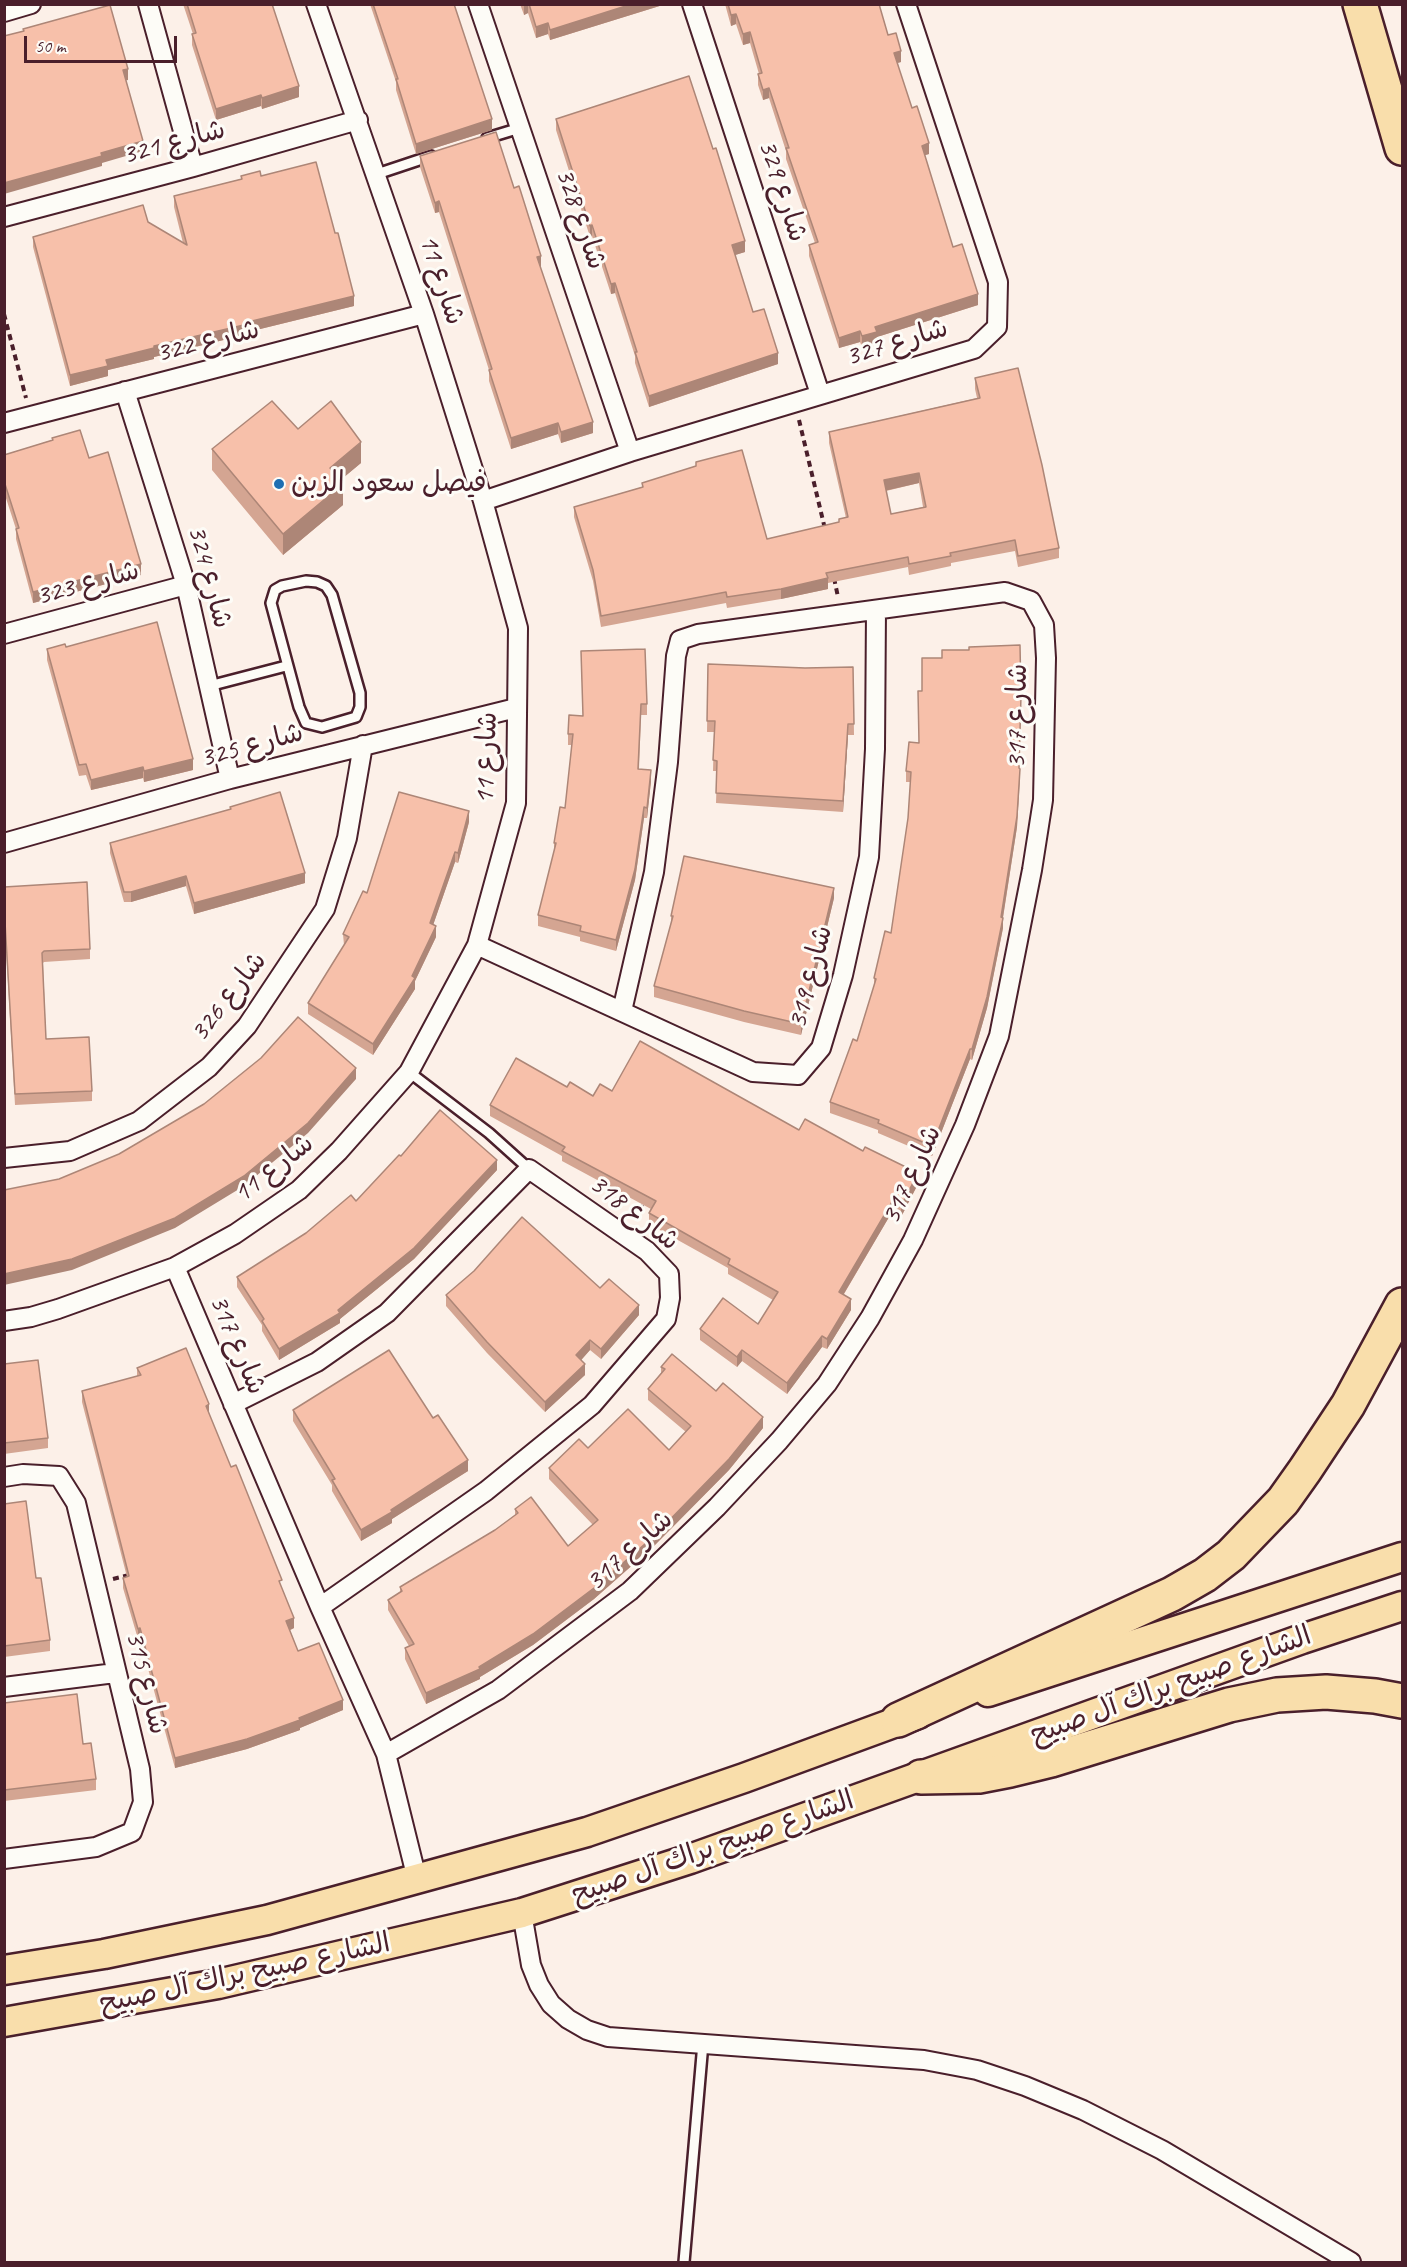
<!DOCTYPE html>
<meta charset="utf-8">
<style>
body{margin:0}
#map{position:relative;width:1407px;height:2267px;overflow:hidden;background:#fcf0e8;font-family:Caveat,sans-serif}
canvas{display:block}
.frame{position:absolute;inset:0;border:6px solid #4a1f2b;pointer-events:none}
.scale{position:absolute;left:24px;top:36px;width:153px;height:27px;box-sizing:border-box;border:3px solid #4a1f2b;border-top:0;padding-left:8px;font-size:18px;line-height:21px;white-space:nowrap;color:#4a1f2b;-webkit-text-stroke:4px #fdfcf7;paint-order:stroke}
</style>
<div id="map">
<canvas width="1407" height="2267"></canvas>
<div class="frame"></div>
<div class="scale">50 m</div>
</div>
<script>
const g = document.querySelector('canvas').getContext('2d');
g.lineJoin = 'round';
function shape(rows) {
  const path = new Path2D();
  for (const r of rows) {
    path.moveTo(r[0], r[1]);
    for (let i = 2; i < r.length; i += 2) path.lineTo(r[i], r[i + 1]);
  }
  return path;
}
function strokePath(path, color, width, dash) {
  g.strokeStyle = color;
  g.lineWidth = width;
  g.lineCap = dash ? 'butt' : 'round';
  g.setLineDash(dash || []);
  g.stroke(path);
}
function fillPath(path, color) {
  g.fillStyle = color;
  g.fill(path, 'evenodd');
}
function write(font, color, halo, rows, align = 'center') {
  g.font = font + ' Caveat,"Playpen Sans Arabic",sans-serif';
  g.lineWidth = 6;
  g.setLineDash([]);
  g.textBaseline = 'middle';
  g.strokeStyle = halo;
  g.fillStyle = color;
  for (const [text, x, y, turn = 0] of rows) {
    g.save();
    g.translate(x, y);
    g.rotate((+turn || 0) * Math.PI / 180);
    g.textAlign = isNaN(turn) ? turn : align;
    if (halo) g.strokeText(text, 0, 0);
    g.fillText(text, 0, 0);
    g.restore();
  }
}
const service = shape([
 [487,138,520,128],
 [377,174,431,156],
 [306,581,317,582,326,586,332,595,360,693,360,707,356,717,322,727,306,723,299,707,271,603,275,590,282,586,306,581],
 [209,686,286,666],
 [409,1072,489,1133,529,1169],
 [684,2262,703,2043]
]);
const minor = shape([
 [148,4,193,167],
 [478,4,630,452],
 [692,4,820,394],
 [4,12,31,4],
 [4,217,193,167,358,120],
 [125,391,186,585,230,779],
 [4,423,424,314],
 [483,501,630,452,974,349,997,327,998,282,906,4],
 [4,634,186,585],
 [4,843,230,779,516,708],
 [477,945,753,1072,798,1075,821,1048,843,975,869,857,875,749,876,610],
 [4,1158,70,1151,139,1121,209,1067,247,1026,325,909,347,838,363,745],
 [175,1267,320,1607,386,1754,498,1690,630,1591,717,1507,779,1441,827,1384,870,1318,913,1240,965,1125,999,1036,1032,870,1043,800,1046,658,1044,625,1031,601,1005,592,698,634,680,640,676,656,668,762,654,872,622,1011],
 [4,1321,31,1317,58,1309,175,1267,235,1234,299,1190,339,1151,409,1072,477,945,516,803,518,628,483,501,424,314,316,4],
 [233,1404,317,1362,387,1313,529,1169,647,1251,669,1274,670,1298,666,1319,592,1405,486,1491,320,1607],
 [4,1477,23,1474,59,1476,76,1503,140,1769,143,1802,132,1832,96,1847,4,1859],
 [4,1687,115,1673],
 [386,1754,417,1879],
 [522,1913,531,1965,539,1985,551,2004,568,2019,587,2030,608,2037,924,2060,977,2070,1025,2086,1083,2110,1162,2150,1351,2262]
]);
const primary = shape([
 [988,1692,1402,1557],
 [4,1970,104,1954,267,1920,587,1832,744,1778,918,1714],
 [4,2022,218,1984,522,1913,690,1859,1302,1639,1402,1606]
]);
const motorway = shape([
 [1360,4,1402,148],
 [898,1720,1172,1594,1205,1575,1231,1555,1283,1501,1305,1470,1348,1405,1402,1305],
 [921,1777,979,1776,1010,1770,1051,1760,1229,1705,1277,1695,1326,1692,1375,1696,1402,1701]
]);
strokePath(service, '#4a1f2b', 14);
strokePath(minor, '#4a1f2b', 22);
strokePath(primary, '#4a1f2b', 33);
strokePath(motorway, '#4a1f2b', 38);
strokePath(shape([
 [4,314,26,398],
 [799,420,825,529],
 [834,578,838,597],
 [634,1219,645,1200],
 [113,1579,129,1575]
]), '#4a1f2b', 4, [6, 4.5]);
strokePath(service, '#fdfcf7', 9);
strokePath(minor, '#fdfcf7', 18);
strokePath(primary, '#f9deab', 28);
strokePath(motorway, '#f9deab', 33);
fillPath(shape([
 [183,4,272,4,299,97,262,109,261,106,216,120,192,45,192,34,193,34],
 [370,4,454,4,492,130,416,154,396,90,396,82],
 [520,4,666,4,550,40,548,34,536,38,528,13,524,15],
 [725,4,879,4,888,35,901,62,897,63,912,108,929,154,925,155,953,247,978,305,877,337,877,342,862,347,860,342,839,348,809,256,809,245,815,243,786,159,786,151,769,98,763,100,758,85,758,74,759,74,750,43,743,45,736,24,731,26],
 [556,119,745,252,735,255,753,312,778,364,649,407,635,363,635,356,615,293,611,294,592,236,590,237,556,130],
 [420,156,514,188,541,266,540,267,593,433,561,443,558,434,511,449,489,381,489,370,439,212,435,213,420,167],
 [241,176,261,176,354,306,248,332,248,334,154,357,154,359,108,370,108,376,70,386,33,247,33,237,148,222,183,243,174,207,174,196,241,179],
 [975,378,1059,548,1059,558,1018,567,1015,551,951,563,951,566,909,575,908,567,828,583,828,589,781,599,727,608,726,603,601,627,593,581,574,517,574,507,642,487,642,483,696,466,696,462,767,539,839,523,839,519,846,518,829,443,829,432,977,398,975,389],
 [919,483,923,507,891,514,886,491],
 [298,429,361,463,340,480,343,505,283,555,212,470,212,449],
 [52,438,89,458,141,575,33,603,16,539,16,529,4,492,4,455,52,440],
 [66,647,193,770,144,782,143,778,91,790,86,775,79,776,47,660,47,649],
 [581,651,647,704,647,715,641,715,639,769,651,781,647,818,644,818,635,880,616,951,580,941,580,937,538,926,538,915,554,851,554,843,565,808,572,745,568,745,568,734,583,716],
 [708,664,805,668,853,667,854,735,848,735,843,812,716,803,717,771,713,771,714,732,707,732],
 [1019,769,1020,779,1017,827,1003,918,1003,928,987,1008,972,1060,970,1059,932,1156,878,1133,878,1130,830,1113,830,1102,857,1041,874,986,874,978,891,933,908,818,911,782,906,782,906,771],
 [469,822,458,863,455,862,433,925,436,937,415,981,415,989,373,1055,308,1014,308,1003,344,945,343,934,367,893],
 [110,843,305,883,194,914,186,886,131,902,124,902,110,853],
 [4,887,90,949,90,959,44,962,43,963,46,1039,92,1091,92,1101,15,1105,4,915],
 [834,898,801,1035,744,1022,654,997,654,986,671,923,671,916],
 [567,1087,593,1096,612,1091,799,1130,918,1184,901,1217,892,1212,844,1294,851,1310,827,1349,822,1347,787,1394,742,1361,737,1367,700,1340,700,1329,758,1324,773,1300,728,1274,728,1268,649,1224,649,1213,651,1209,562,1161,562,1156,490,1116,490,1105],
 [401,1156,497,1170,414,1259,340,1319,340,1323,279,1360,262,1331,262,1325,237,1287,237,1277,356,1201],
 [600,1288,639,1315,601,1359,590,1350,581,1360,585,1375,545,1412,487,1353,446,1306,446,1295],
 [4,1364,48,1438,48,1448,4,1454],
 [661,1367,716,1391,763,1428,729,1470,653,1547,594,1599,533,1645,480,1677,480,1679,426,1704,405,1659,405,1648,409,1646,388,1610,388,1600,400,1593,400,1587,495,1530,515,1515,515,1509,568,1546,593,1525,549,1479,549,1468,588,1448,669,1450,686,1432,648,1400,648,1389,661,1373],
 [137,1368,209,1415,282,1589,294,1628,290,1630,298,1651,343,1710,300,1728,300,1730,247,1749,175,1768,140,1639,138,1639,123,1588,123,1578,127,1577,82,1402,82,1391,137,1376],
 [293,1410,468,1471,392,1519,392,1523,361,1541,332,1491,332,1485,293,1421],
 [4,1504,36,1578,50,1640,50,1651,4,1657],
 [4,1703,83,1744,96,1779,96,1790,4,1801]
]), '#d4a592');
fillPath(shape([
 [524,4,528,4,528,13,524,15],
 [632,4,666,4,550,40,550,30],
 [736,14,736,24,731,26,731,15],
 [548,23,548,34,536,38,536,27],
 [750,32,750,43,743,45,743,34],
 [901,51,901,62,894,64,894,53],
 [128,69,128,80,123,81,123,70],
 [299,86,299,97,262,109,262,98],
 [769,88,769,98,763,100,763,90],
 [261,95,261,106,216,120,216,109],
 [492,119,492,130,416,154,416,144],
 [143,141,143,151,102,163,102,166,4,194,4,183,101,153],
 [929,143,929,154,922,156,922,146],
 [439,201,439,212,435,213,435,203],
 [592,225,592,236,590,237,590,226],
 [745,241,745,252,732,256,732,245],
 [541,256,541,266,537,268,537,257],
 [615,283,615,293,611,294,611,284],
 [978,294,978,305,877,337,877,342,862,347,862,336,875,327],
 [354,296,354,306,248,332,248,334,154,357,154,359,108,370,108,376,70,386,70,375,106,360,154,346,248,322],
 [860,331,860,342,839,348,839,338],
 [778,353,778,364,649,407,649,396],
 [593,422,593,433,561,443,561,432],
 [558,423,558,434,511,449,511,438],
 [361,442,361,463,330,489,330,468],
 [919,473,919,483,884,491,884,480],
 [343,484,343,505,283,555,283,534],
 [141,564,141,575,33,603,33,592],
 [828,578,828,589,781,599,781,589],
 [848,724,848,735,843,812,843,801],
 [193,759,193,770,144,782,144,771],
 [143,767,143,778,91,790,91,780],
 [1020,769,1017,827,1002,923,1003,918,1003,928,987,1008,972,1060,972,1049,1001,917],
 [651,770,651,781,647,818,647,808],
 [644,807,644,818,635,880,616,951,616,940],
 [469,811,469,822,458,863,458,853],
 [455,852,455,862,430,934,430,923],
 [305,873,305,883,194,914,194,903],
 [186,876,186,886,131,902,131,892],
 [834,888,834,898,801,1035,801,1024],
 [436,926,436,937,415,981,415,989,373,1055,373,1044,412,976],
 [970,1049,970,1059,932,1156,932,1146],
 [356,1068,356,1079,308,1133,244,1186,175,1228,72,1270,4,1285,4,1274],
 [497,1160,497,1170,414,1259,340,1319,340,1323,279,1360,279,1349,338,1310],
 [918,1173,918,1184,901,1217,901,1206],
 [892,1202,892,1212,839,1302,839,1292],
 [851,1299,851,1310,827,1349,827,1339],
 [639,1305,639,1315,601,1359,601,1349],
 [822,1336,822,1347,787,1394,787,1383],
 [590,1340,590,1350,576,1366,576,1355],
 [742,1350,742,1361,737,1367,737,1357],
 [585,1364,585,1375,545,1412,545,1402],
 [209,1404,209,1415,206,1406],
 [763,1417,763,1428,729,1470,653,1547,594,1599,533,1645,480,1677,480,1679,426,1704,426,1693,479,1667],
 [468,1460,468,1471,392,1519,392,1523,361,1541,361,1530,391,1510],
 [294,1618,294,1628,286,1632,286,1621],
 [140,1628,140,1639,138,1639,138,1629],
 [343,1700,343,1710,300,1728,300,1730,247,1749,175,1768,175,1758,299,1718]
]), '#ad8677');
const building = shape([
 [187,4,272,4,299,86,262,98,261,95,216,109,192,34,196,33,187,4],
 [373,4,454,4,492,119,416,144,396,79,398,79,373,4],
 [529,4,632,4,550,30,548,23,536,27,529,4],
 [728,4,879,4,888,35,896,33,901,51,894,53,912,108,917,106,929,143,922,146,953,247,962,244,978,294,875,327,877,332,862,336,860,331,839,338,809,245,818,242,786,148,789,148,769,88,763,90,758,74,762,73,750,32,743,34,736,14,731,15,728,4],
 [110,5,128,69,123,70,143,141,101,153,102,156,4,183,4,36,24,31,23,29,110,5],
 [689,76,713,149,716,148,745,241,732,245,753,312,764,309,778,353,649,396,635,352,637,352,615,283,611,284,592,225,590,226,556,119,689,76],
 [496,132,514,188,519,186,541,256,537,257,593,422,561,432,558,423,511,438,489,370,492,369,439,201,435,203,420,156,496,132],
 [316,162,335,233,338,233,354,296,248,322,248,324,154,346,154,348,106,360,108,366,70,375,33,237,143,205,148,222,187,245,174,196,242,179,241,176,260,171,261,176,316,162],
 [1018,368,1042,465,1059,548,1018,556,1015,540,950,553,951,556,909,564,908,557,826,573,828,578,781,589,727,597,726,592,601,616,593,570,574,507,643,487,642,483,696,466,696,462,742,450,767,539,839,522,839,519,848,517,829,432,980,398,975,378,1018,368],
 [919,473,926,507,891,514,884,480,919,473],
 [272,401,298,429,331,401,361,442,330,468,343,484,283,534,212,449,272,401],
 [80,430,89,458,108,452,141,564,33,592,16,529,19,528,4,481,4,455,53,440,52,438,80,430],
 [157,622,193,759,144,771,143,767,91,780,86,764,79,765,47,649,65,644,66,647,157,622],
 [1020,645,1021,695,1019,768,1020,769,1017,816,1001,917,1003,918,987,997,972,1049,970,1049,932,1146,878,1123,879,1120,830,1102,853,1039,857,1041,876,979,874,978,885,931,891,933,908,818,911,772,906,771,909,742,919,743,918,691,922,691,922,658,942,658,942,650,969,650,969,647,1020,645],
 [645,649,647,704,641,704,638,769,651,770,647,808,644,807,635,869,616,940,580,931,581,926,538,915,556,843,554,843,560,807,565,808,573,734,568,734,569,715,583,716,581,651,645,649],
 [708,664,805,668,853,667,854,724,848,724,843,801,716,793,717,761,713,760,715,721,707,721,708,664],
 [280,792,305,873,194,903,186,876,131,892,124,892,110,843,231,809,230,807,280,792],
 [399,792,469,811,458,853,455,852,430,923,436,926,412,976,415,978,373,1044,308,1003,349,937,343,934,363,891,367,893,399,792],
 [684,856,834,888,801,1024,744,1011,654,986,673,916,671,916,684,856],
 [87,882,90,949,44,951,42,953,46,1039,89,1037,92,1091,15,1094,4,905,4,887,87,882],
 [298,1017,356,1068,308,1123,244,1176,175,1218,72,1259,4,1274,4,1190,59,1179,119,1154,204,1104,261,1058,298,1017],
 [640,1041,799,1130,805,1119,863,1151,865,1147,918,1173,901,1206,892,1202,839,1292,851,1299,827,1339,822,1336,787,1383,742,1350,737,1357,700,1329,723,1298,758,1324,778,1292,728,1264,730,1259,649,1213,656,1201,562,1151,565,1147,490,1105,516,1058,567,1087,570,1082,593,1096,600,1084,612,1091,640,1041],
 [440,1110,497,1160,414,1248,338,1310,340,1313,279,1349,262,1321,264,1319,237,1277,306,1233,351,1195,356,1201,399,1155,401,1156,440,1110],
 [522,1217,600,1288,609,1279,639,1305,601,1349,590,1340,576,1355,585,1364,545,1402,487,1342,446,1295,474,1271,522,1217],
 [186,1348,209,1404,206,1406,231,1467,236,1465,282,1580,279,1581,294,1618,286,1621,298,1651,319,1643,343,1700,299,1718,300,1720,247,1739,175,1758,140,1628,138,1629,123,1578,129,1576,82,1391,141,1375,137,1368,186,1348],
 [389,1350,433,1418,438,1415,468,1460,391,1510,392,1512,361,1530,332,1480,335,1479,293,1410,389,1350],
 [672,1354,716,1391,723,1383,763,1417,729,1459,653,1537,594,1588,533,1634,479,1667,480,1669,426,1693,405,1648,414,1644,388,1600,402,1591,400,1587,495,1530,518,1513,515,1509,531,1497,568,1546,598,1520,549,1468,579,1439,588,1448,628,1409,669,1450,691,1426,648,1389,665,1369,661,1367,672,1354],
 [38,1360,48,1438,4,1443,4,1364,38,1360],
 [26,1501,36,1578,41,1578,50,1640,4,1646,4,1504,26,1501],
 [77,1694,83,1744,91,1743,96,1779,4,1790,4,1703,77,1694]
]);
fillPath(building, '#f7c0aa');
strokePath(building, '#ad8677', 1.5);
for (const [x, y, r, color] of [
 [279,484,6,"#1f6fb2"]
]) {
  const dot = new Path2D();
  dot.arc(x, y, r, 0, 2 * Math.PI);
  g.fillStyle = color;
  g.fill(dot);
  strokePath(dot, '#fdfcf7', 2);
}
write('28px', '#4a1f2b', '#fdfcf7', [
 ["شارع 321",174,143,-15],
 ["شارع 329",782,191,72],
 ["شارع 328",580,219,71],
 ["شارع 11",441,280,72],
 ["شارع 322",208,342,-14],
 ["شارع 327",897,343,-17],
 ["شارع 324",209,577,75],
 ["شارع 323",88,584,-15],
 ["شارع 317",1018,716,-89],
 ["شارع 325",252,746,-15],
 ["شارع 11",487,758,-88],
 ["شارع 319",811,977,-75],
 ["شارع 326",229,997,-52],
 ["شارع 11",274,1169,-38],
 ["شارع 317",912,1175,-65],
 ["شارع 318",634,1213,38],
 ["شارع 317",237,1345,67],
 ["شارع 317",630,1551,-42],
 ["شارع 315",146,1683,76],
 ["الشارع صبيح براك آل صبيح",1171,1686,-20],
 ["الشارع صبيح براك آل صبيح",713,1848,-19],
 ["الشارع صبيح براك آل صبيح",245,1974,-12]
]);
write('28px', '#4a1f2b', '#fdfcf7', [
 ["فيصل سعود الزبن",291,484]
], 'left');
</script>
